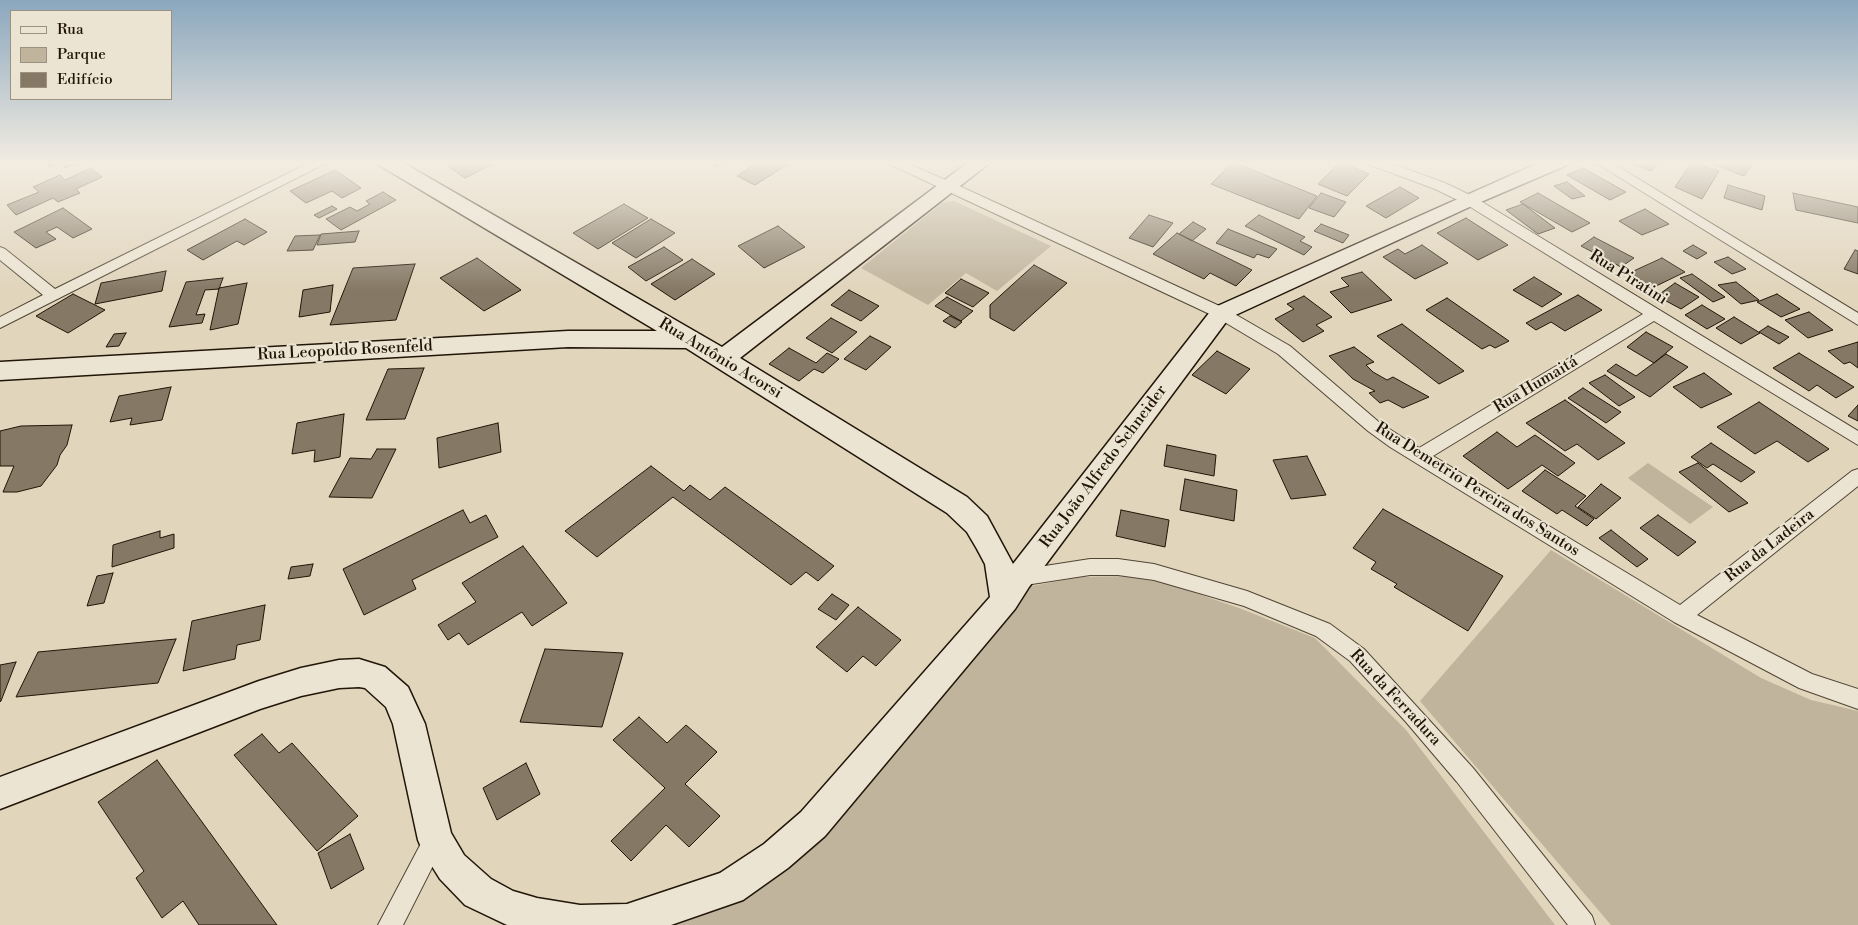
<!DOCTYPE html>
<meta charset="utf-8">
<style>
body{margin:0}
#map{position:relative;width:1858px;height:925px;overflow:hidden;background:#e1d5bc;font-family:"Libre Bodoni",serif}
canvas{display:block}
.legend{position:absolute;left:10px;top:10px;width:162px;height:90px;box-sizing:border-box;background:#ece4d3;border:1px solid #9b9181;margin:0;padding:6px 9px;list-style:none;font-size:15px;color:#211507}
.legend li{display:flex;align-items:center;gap:10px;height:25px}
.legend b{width:25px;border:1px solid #9b9181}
</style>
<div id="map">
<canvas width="1858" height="925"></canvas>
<ul class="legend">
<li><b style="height:6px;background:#ece4d3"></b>Rua</li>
<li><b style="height:14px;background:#c0b49d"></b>Parque</li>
<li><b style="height:14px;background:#857965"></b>Edifício</li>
</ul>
</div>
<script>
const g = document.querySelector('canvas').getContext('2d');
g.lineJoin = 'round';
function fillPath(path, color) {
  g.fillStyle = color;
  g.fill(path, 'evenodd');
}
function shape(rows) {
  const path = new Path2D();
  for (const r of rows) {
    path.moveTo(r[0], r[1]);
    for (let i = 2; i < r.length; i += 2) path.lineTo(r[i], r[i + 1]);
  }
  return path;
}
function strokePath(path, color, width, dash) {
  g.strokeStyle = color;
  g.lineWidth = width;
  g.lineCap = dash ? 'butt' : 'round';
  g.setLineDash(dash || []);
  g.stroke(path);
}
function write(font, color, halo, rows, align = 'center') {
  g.font = font + ' "Libre Bodoni",serif';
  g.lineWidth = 4;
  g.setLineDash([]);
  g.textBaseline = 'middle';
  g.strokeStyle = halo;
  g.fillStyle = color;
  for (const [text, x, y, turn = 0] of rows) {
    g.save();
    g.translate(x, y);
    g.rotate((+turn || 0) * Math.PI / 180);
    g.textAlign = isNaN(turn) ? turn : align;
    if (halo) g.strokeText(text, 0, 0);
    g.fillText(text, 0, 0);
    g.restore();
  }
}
fillPath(shape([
 [954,201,1051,246,997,291,966,273,928,305,861,268,942,203],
 [1648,463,1713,507,1690,524,1628,478],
 [1551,550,1761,678,1811,700,1858,711,1858,925,1611,925,1420,701],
 [1128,576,1169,584,1239,608,1315,638,1406,730,1555,925,670,925,824,835,1032,586,1081,577]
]), '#c0b49d');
const building = shape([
 [48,161,86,161,65,168,64,162,49,167,48,161],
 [462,161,499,161,465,178,449,167,462,161],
 [708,161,729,161,716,167,708,161],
 [753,161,793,161,755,185,737,176,757,163,753,161],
 [1633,161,1660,161,1651,171,1632,163,1633,161],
 [1705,161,1755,161,1744,176,1705,161],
 [1233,162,1317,196,1299,219,1211,184,1233,162],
 [1340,162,1369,174,1347,196,1318,184,1340,162],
 [1692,162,1719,171,1702,199,1675,187,1692,162],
 [91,168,102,177,76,189,80,193,58,202,53,198,16,215,7,205,39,192,33,187,60,175,65,180,91,168],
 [1583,168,1626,192,1610,200,1567,175,1583,168],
 [335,170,361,188,342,198,332,191,306,203,290,191,335,170],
 [1567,182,1585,196,1572,199,1554,186,1567,182],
 [1728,185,1765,196,1762,210,1724,198,1728,185],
 [1400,187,1419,198,1386,218,1366,206,1400,187],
 [383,192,396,200,341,230,326,219,350,207,357,211,370,204,366,201,383,192],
 [1321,193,1346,202,1334,217,1309,208,1321,193],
 [1538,193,1590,223,1572,232,1520,202,1538,193],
 [1793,193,1858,207,1858,223,1796,210,1793,193],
 [624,204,648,218,598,249,573,233,624,204],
 [1523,204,1555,228,1538,234,1506,210,1523,204],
 [332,206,337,209,319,218,314,215,332,206],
 [63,208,92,229,73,238,57,227,46,232,56,239,36,248,14,232,63,208],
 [1645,209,1669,224,1642,235,1619,221,1645,209],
 [1149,215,1173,223,1153,247,1129,238,1149,215],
 [1259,215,1305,237,1300,241,1312,247,1304,255,1245,226,1259,215],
 [1466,218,1508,245,1478,260,1437,233,1466,218],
 [245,219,267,232,244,245,237,241,203,260,187,250,245,219],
 [651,219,675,233,636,258,612,243,651,219],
 [1193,222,1206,229,1192,241,1179,234,1193,222],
 [1321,224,1349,235,1343,243,1314,231,1321,224],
 [778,226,805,247,764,268,738,246,778,226],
 [1228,229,1277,249,1269,258,1257,254,1254,258,1216,243,1228,229],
 [359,231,355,242,317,245,321,234,359,231],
 [1177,233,1252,270,1236,286,1210,273,1204,279,1153,254,1177,233],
 [320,235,313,250,287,251,295,236,320,235],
 [1594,237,1634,258,1621,267,1581,246,1594,237],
 [1422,245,1448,263,1415,279,1383,257,1398,249,1405,254,1422,245],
 [1693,245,1707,253,1697,259,1683,251,1693,245],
 [664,247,683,260,646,281,628,267,664,247],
 [1855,250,1858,251,1858,274,1844,269,1855,250],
 [1728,257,1746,269,1732,274,1714,262,1728,257],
 [477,258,521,290,484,311,440,278,477,258],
 [1662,258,1685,272,1650,289,1627,274,1662,258],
 [692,259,715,274,675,300,651,284,692,259],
 [415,264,396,320,330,325,353,268,415,264],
 [1034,265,1067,283,1014,331,990,318,990,305,1034,265],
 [166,271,162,291,95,304,101,283,166,271],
 [1362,272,1392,300,1351,313,1330,292,1349,286,1341,278,1362,272],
 [1692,274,1725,297,1713,302,1680,278,1692,274],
 [1534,277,1562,294,1542,307,1513,290,1534,277],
 [223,278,219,289,205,290,196,315,205,314,202,323,169,327,186,282,223,278],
 [961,279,989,293,973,307,945,293,961,279],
 [1736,282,1759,300,1741,304,1718,285,1736,282],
 [247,283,238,324,210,330,219,288,247,283],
 [1675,283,1699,297,1681,309,1657,296,1675,283],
 [333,285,330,312,299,317,303,290,333,285],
 [849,290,879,306,861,321,831,305,849,290],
 [73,294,105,310,68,333,36,316,73,294],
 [1777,294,1800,309,1781,317,1757,302,1777,294],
 [1578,295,1602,310,1565,331,1551,322,1536,330,1526,323,1578,295],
 [1304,296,1332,317,1316,325,1324,331,1303,342,1275,319,1294,309,1287,304,1304,296],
 [947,297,973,311,961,321,935,306,947,297],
 [1447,298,1509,341,1495,348,1490,345,1482,349,1426,310,1447,298],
 [1702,305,1725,319,1707,329,1685,315,1702,305],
 [1809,312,1833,330,1808,338,1785,320,1809,312],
 [950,316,962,322,955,328,943,321,950,316],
 [1734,317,1760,333,1741,344,1716,328,1734,317],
 [831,318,857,332,832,353,806,338,831,318],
 [1402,324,1464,371,1439,384,1377,336,1402,324],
 [1768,326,1789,337,1779,344,1759,332,1768,326],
 [1646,332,1673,347,1654,363,1627,347,1646,332],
 [126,333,119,346,106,347,114,334,126,333],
 [870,336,891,347,866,370,844,359,870,336],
 [1858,342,1858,368,1850,362,1844,364,1828,351,1858,342],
 [1354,347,1374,362,1366,365,1373,372,1387,380,1393,377,1429,397,1403,408,1388,400,1380,403,1369,393,1375,391,1353,379,1329,356,1354,347],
 [789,348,816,363,827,353,839,359,823,373,814,369,799,381,769,364,789,348],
 [1217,351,1250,369,1226,394,1192,375,1217,351],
 [1799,353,1854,387,1836,398,1817,385,1809,391,1773,368,1799,353],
 [1666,354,1688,367,1650,397,1607,371,1616,364,1636,376,1666,354],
 [424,368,405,419,366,420,388,369,424,368],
 [1704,373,1732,394,1701,408,1673,387,1704,373],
 [1605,375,1635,397,1619,406,1589,383,1605,375],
 [171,387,162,420,130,425,132,418,110,422,119,396,171,387],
 [1583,388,1621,412,1606,423,1568,398,1583,388],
 [1565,400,1625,443,1598,460,1577,444,1565,451,1526,423,1565,400],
 [1759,402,1829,449,1808,462,1777,441,1755,454,1717,427,1759,402],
 [1858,405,1858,421,1848,416,1858,405],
 [344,414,340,457,314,462,315,450,292,454,297,423,344,414],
 [498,423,501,452,439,468,437,438,498,423],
 [72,425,67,445,60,455,57,465,41,486,17,492,3,492,14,466,0,466,0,431,21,426,72,425],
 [1497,432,1517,447,1535,435,1575,463,1558,476,1542,465,1508,489,1463,456,1497,432],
 [1711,443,1755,472,1741,482,1713,464,1707,468,1691,457,1711,443],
 [1167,445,1216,455,1214,476,1164,466,1167,445],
 [377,449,396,449,372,498,329,497,350,458,371,459,377,449],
 [1307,456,1326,495,1291,499,1273,460,1307,456],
 [1698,463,1748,503,1729,512,1679,472,1698,463],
 [651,466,684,491,690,485,710,500,725,487,834,566,818,581,806,572,791,585,673,497,597,557,565,531,651,466],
 [1545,470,1586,496,1575,506,1594,519,1587,526,1562,510,1557,514,1522,491,1545,470],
 [1185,479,1237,490,1234,521,1180,510,1185,479],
 [1601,484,1621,498,1596,519,1578,507,1601,484],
 [1383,509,1503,576,1468,631,1394,587,1397,584,1371,569,1376,562,1353,548,1383,509],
 [463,510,470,523,486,515,498,537,412,580,416,589,364,615,343,569,463,510],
 [1121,510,1169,520,1165,547,1116,536,1121,510],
 [1658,515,1696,542,1678,556,1640,528,1658,515],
 [1611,530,1648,559,1637,567,1599,538,1611,530],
 [160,531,160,538,174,534,174,548,112,567,113,545,160,531],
 [523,546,567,603,532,626,522,612,468,645,459,633,448,640,438,625,476,602,462,583,523,546],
 [313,564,310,576,288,579,291,567,313,564],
 [113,573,104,603,87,606,97,576,113,573],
 [832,594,849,605,836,620,818,609,832,594],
 [265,605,260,640,237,645,235,659,183,671,192,621,265,605],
 [858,607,901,640,876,666,863,656,847,672,816,647,858,607],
 [176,639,158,683,16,697,38,652,176,639],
 [545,649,623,653,602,727,520,722,545,649],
 [16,662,1,701,0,702,0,665,16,662],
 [639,717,667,743,686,725,717,752,685,784,720,816,689,847,666,825,631,861,611,841,665,788,613,740,639,717],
 [262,734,279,753,292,743,358,816,317,851,234,755,262,734],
 [157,760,277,925,199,925,183,901,162,918,136,878,144,871,98,802,157,760],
 [526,763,540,794,497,820,483,788,526,763],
 [350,834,364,869,331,889,318,853,350,834]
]);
fillPath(building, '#857965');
strokePath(building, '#211507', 1);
const street = shape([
 [313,161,330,161,0,328,0,317,43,295,0,260,0,247,5,249,55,289,313,161],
 [883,161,901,161,955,184,1226,309,1290,346,1380,423,1419,448,1643,314,1464,203,1435,189,1368,164,1366,161,1385,161,1445,183,1474,197,1858,431,1858,445,1654,321,1433,456,1680,605,1852,471,1858,469,1858,486,1697,615,1812,674,1858,689,1858,709,1799,688,1674,622,1390,447,1368,431,1278,354,1216,317,883,161],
 [1593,161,1609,161,1858,313,1858,325,1593,161],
 [1090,559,1118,559,1154,564,1247,591,1330,624,1364,649,1473,768,1592,916,1595,925,1568,925,1457,782,1406,722,1350,661,1316,636,1244,606,1154,580,1118,575,1090,575,1019,586,1012,584,1009,578,1012,572,1019,570,1090,559],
 [435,829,443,832,446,840,403,925,378,925,427,832,435,829]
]);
const secondary = shape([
 [376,161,400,161,722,347,970,161,992,161,740,358,967,497,987,516,1013,564,1213,308,1543,161,1570,161,1567,165,1476,204,1229,318,1029,587,1015,609,825,836,788,868,743,900,671,925,507,925,465,905,440,879,423,852,418,840,393,724,386,707,365,688,359,687,339,688,301,696,260,709,0,809,0,777,259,681,301,668,339,660,359,659,385,667,408,687,425,724,451,833,464,855,491,879,513,891,537,898,580,905,627,904,720,873,764,844,801,812,990,597,985,564,977,549,967,532,947,513,686,348,568,347,0,380,0,362,568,331,657,331,379,165,376,161]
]);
strokePath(street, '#514534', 2);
strokePath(secondary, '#211507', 3);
fillPath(street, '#ece4d3');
fillPath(secondary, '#ece4d3');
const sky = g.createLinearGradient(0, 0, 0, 290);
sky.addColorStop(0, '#8ba7be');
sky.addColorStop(0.56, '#f2ece1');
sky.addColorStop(1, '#f2ece100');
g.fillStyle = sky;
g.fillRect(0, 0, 1858, 290);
write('16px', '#211507', '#ece4d3', [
 ["Rua Piratini",1628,278,32],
 ["Rua Leopoldo Rosenfeld",345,351,-3],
 ["Rua Antônio Acorsi",720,359,31],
 ["Rua Humaitá",1536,385,-31],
 ["Rua João Alfredo Schneider",1104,467,-53],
 ["Rua Demetrio Pereira dos Santos",1477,490,32],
 ["Rua da Ladeira",1770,546,-38],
 ["Rua da Ferradura",1395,698,47]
]);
</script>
